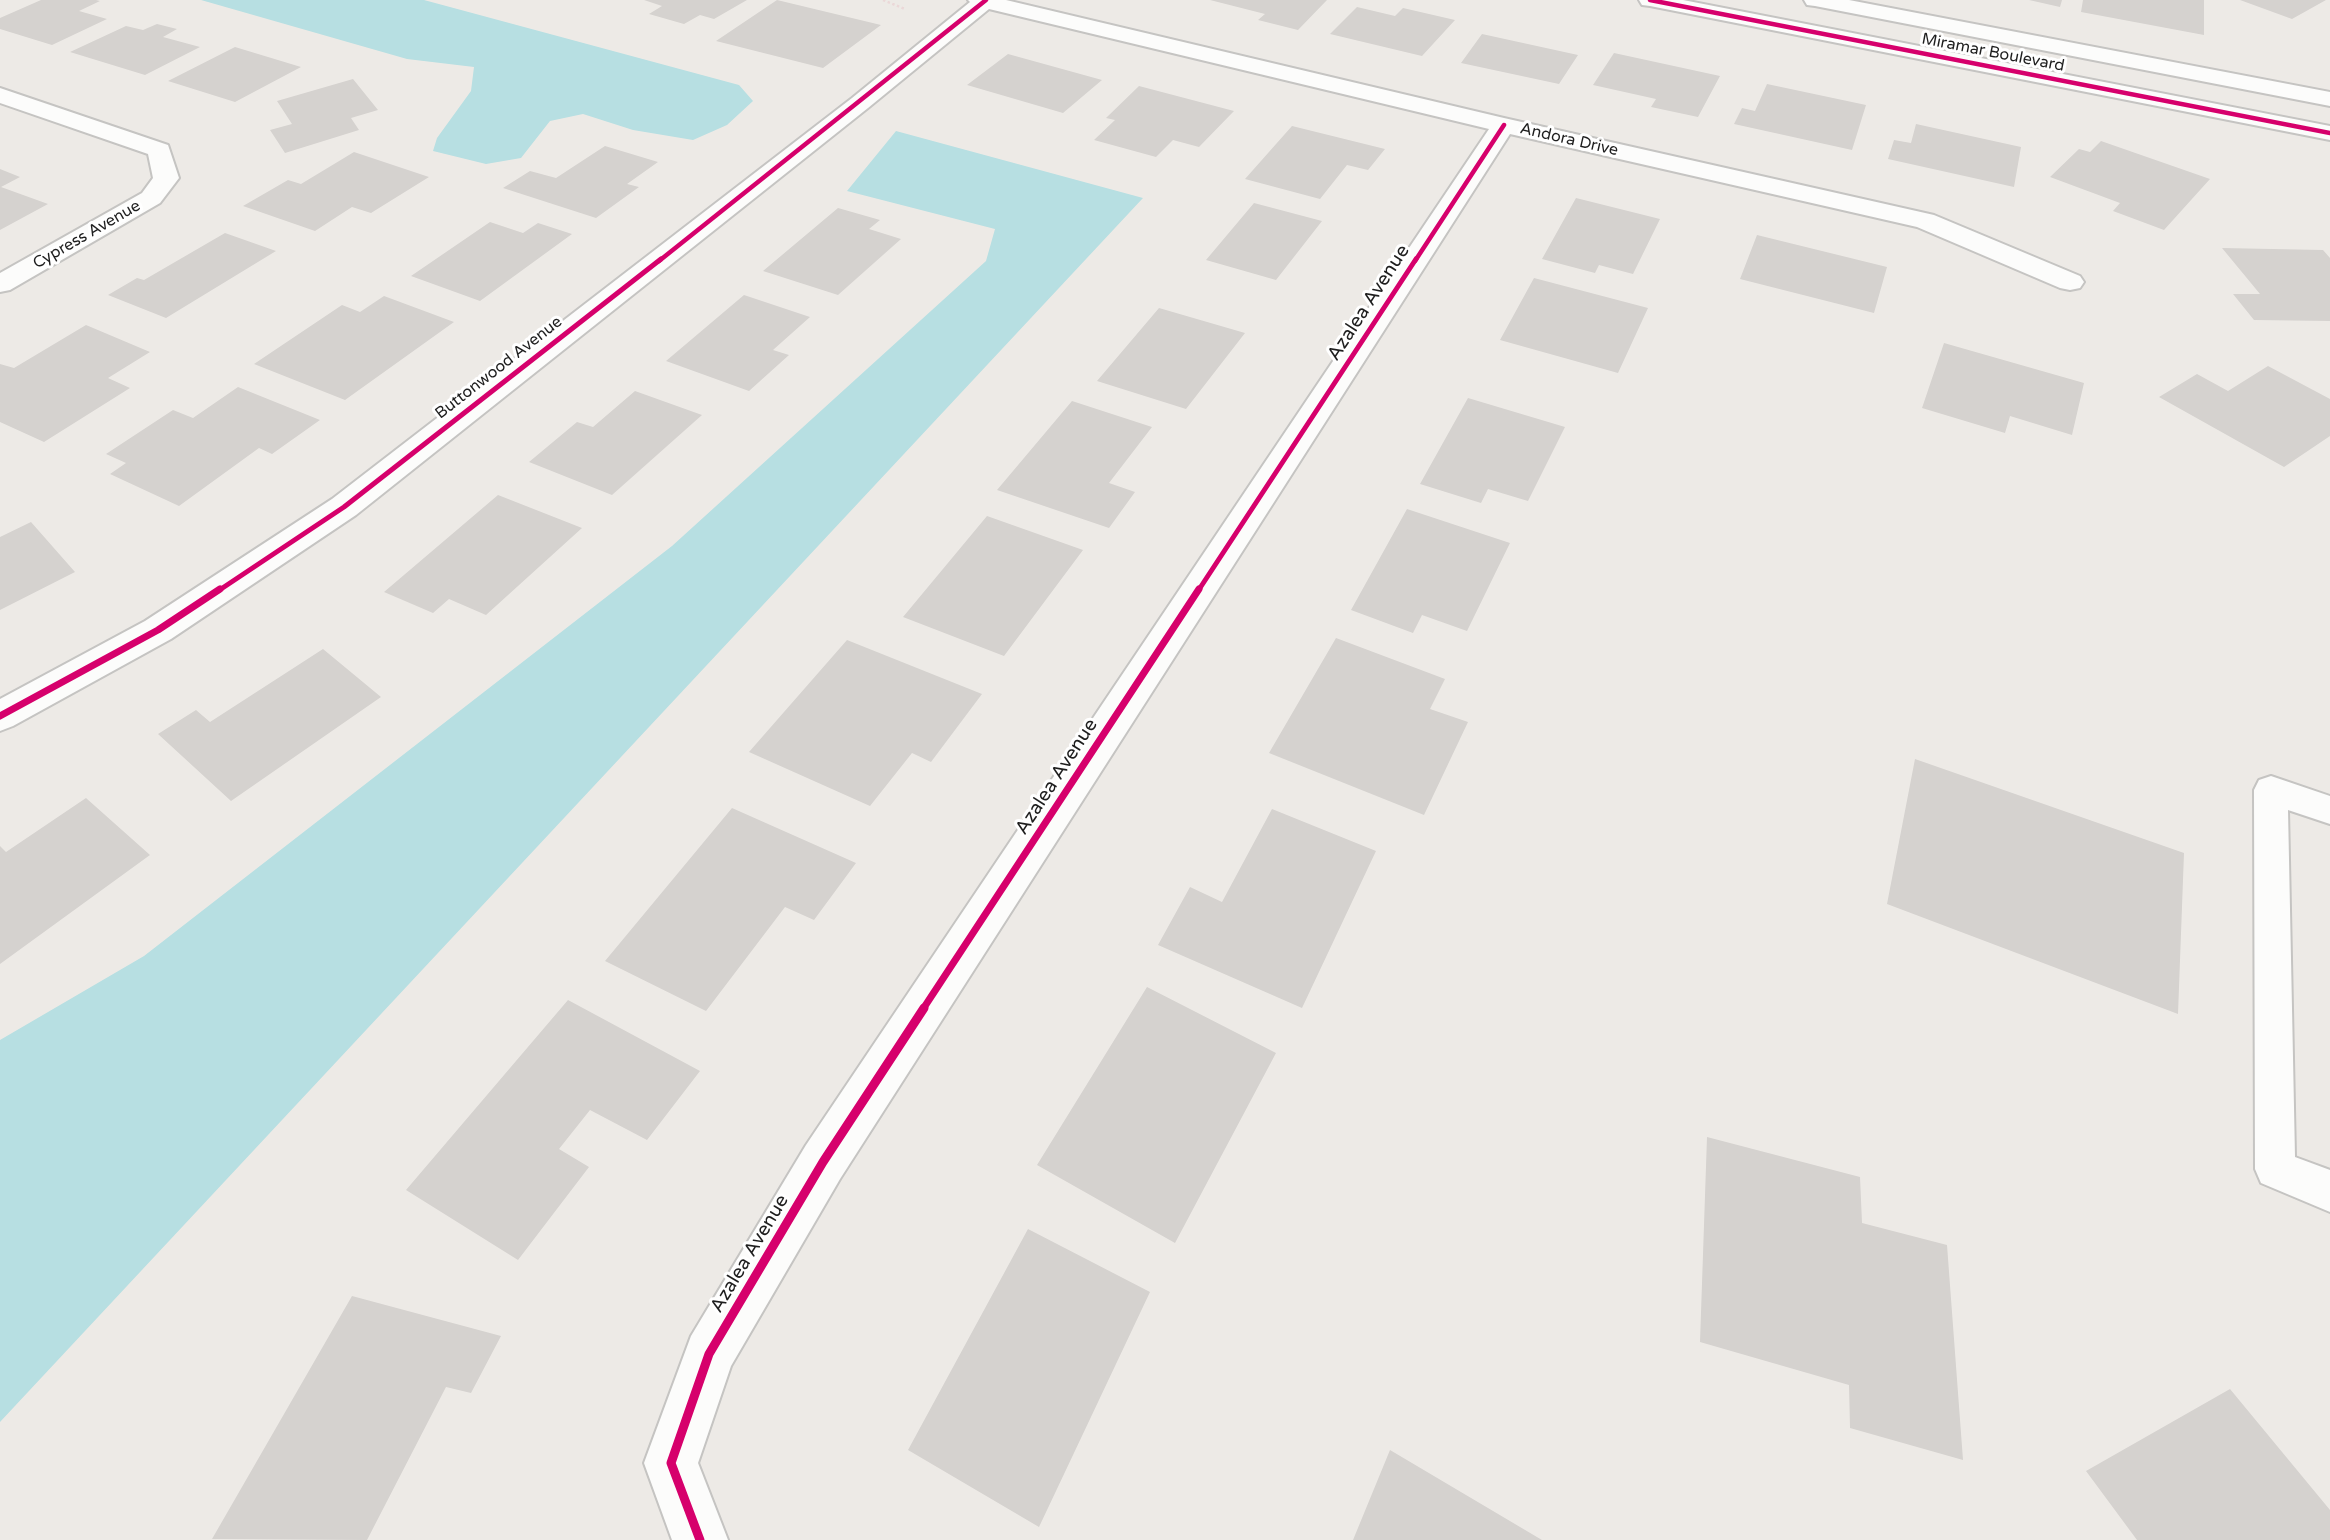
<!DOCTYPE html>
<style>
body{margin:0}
canvas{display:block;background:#edeae6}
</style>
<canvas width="2330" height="1540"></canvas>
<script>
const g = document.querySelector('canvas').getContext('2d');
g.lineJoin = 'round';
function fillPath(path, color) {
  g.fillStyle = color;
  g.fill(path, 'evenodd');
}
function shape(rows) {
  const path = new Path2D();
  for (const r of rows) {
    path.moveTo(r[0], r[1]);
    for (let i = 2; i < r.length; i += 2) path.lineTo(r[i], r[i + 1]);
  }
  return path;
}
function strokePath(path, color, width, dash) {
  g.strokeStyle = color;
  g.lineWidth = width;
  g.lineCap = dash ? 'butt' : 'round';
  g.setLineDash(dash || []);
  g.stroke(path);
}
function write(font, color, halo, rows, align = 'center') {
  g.font = font + ' "Varela Round",sans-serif';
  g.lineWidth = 6;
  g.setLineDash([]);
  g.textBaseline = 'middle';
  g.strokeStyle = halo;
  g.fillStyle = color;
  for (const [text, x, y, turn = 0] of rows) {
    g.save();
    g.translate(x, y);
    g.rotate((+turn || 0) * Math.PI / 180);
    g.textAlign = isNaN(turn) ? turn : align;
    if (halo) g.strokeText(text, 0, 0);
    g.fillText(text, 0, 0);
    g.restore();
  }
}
fillPath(shape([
 [201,0,424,0,739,85,753,101,727,125,693,140,633,130,583,114,550,121,521,158,486,164,433,151,437,138,471,91,474,67,407,59],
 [896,131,1143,198,0,1422,0,1040,144,956,672,546,986,261,995,229,847,191]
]), '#b7dfe2');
fillPath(shape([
 [41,0,96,0,100,1,79,11,107,19,52,45,0,29,0,18],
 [644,0,747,0,714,19,700,15,684,24,649,14,662,6],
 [777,0,881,25,823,68,716,41],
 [1210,0,1327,0,1298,30,1258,20,1265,14],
 [2029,0,2062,0,2060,7],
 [2083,0,2204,0,2204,35,2081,12],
 [2240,0,2326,0,2292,19],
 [1357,7,1395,16,1403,8,1455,20,1422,56,1330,34],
 [157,24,177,29,163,37,200,47,145,75,70,52,126,26,143,30],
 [1482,34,1578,55,1559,84,1461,63],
 [235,47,301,67,235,102,168,81],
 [1614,53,1720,76,1698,117,1651,107,1656,99,1593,85],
 [1008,54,1102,80,1063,113,967,85],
 [353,79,378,110,351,118,359,130,285,153,270,130,292,124,277,101],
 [1767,84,1866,105,1852,150,1734,124,1742,108,1755,111],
 [1139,86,1234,111,1199,147,1173,140,1156,157,1094,140,1115,120,1106,118],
 [1916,124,2021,147,2014,187,1888,159,1894,140,1911,143],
 [1292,126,1385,149,1368,170,1347,165,1320,199,1245,179],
 [2101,141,2210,179,2164,230,2113,211,2120,203,2050,177,2079,149,2090,152],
 [605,146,658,162,627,184,639,187,596,218,503,188,530,171,556,178],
 [354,152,429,177,371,213,352,207,315,231,243,206,288,180,301,184],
 [0,169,20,177,1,187,48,204,0,230],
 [1576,198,1660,219,1633,274,1599,265,1595,273,1542,259],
 [1254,203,1322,221,1276,280,1206,260],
 [838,208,880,220,869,229,901,239,838,295,763,271],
 [490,222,523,233,538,223,572,234,480,301,411,276],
 [225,233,276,251,166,318,108,295,137,278,144,280],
 [1757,235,1887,267,1874,313,1740,279],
 [2222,248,2323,250,2330,258,2330,321,2254,320,2233,294,2260,294],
 [1534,278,1648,308,1618,373,1500,340],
 [744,295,810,317,773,350,789,355,749,391,666,361],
 [384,296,454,322,345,400,254,364,342,305,360,312],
 [1159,308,1245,333,1186,409,1097,381],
 [86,325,150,352,108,378,130,388,44,442,0,422,0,364,14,368],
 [1944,343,2084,383,2072,435,2010,416,2005,433,1922,408],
 [2268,366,2330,399,2330,436,2284,467,2159,397,2197,374,2228,391],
 [238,387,320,420,272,454,259,448,179,506,110,474,126,463,106,454,173,410,193,418],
 [635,391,702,415,612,495,529,462,577,422,593,427],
 [1468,398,1565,427,1528,501,1488,489,1481,503,1420,484],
 [1072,401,1152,427,1109,483,1135,492,1109,528,997,490],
 [498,495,582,528,486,615,449,599,433,613,384,592],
 [1407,509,1510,543,1467,631,1422,615,1413,633,1351,610],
 [987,516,1083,550,1004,656,903,617],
 [31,522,75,572,0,610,0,537],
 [1336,638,1445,679,1430,709,1468,722,1424,815,1269,753],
 [847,640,982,694,931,762,912,753,870,806,749,752],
 [323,649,381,697,231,801,158,734,196,710,210,722],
 [1915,759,2184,853,2178,1014,1887,904],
 [86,798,150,855,0,964,0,846,6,852],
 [732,808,856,863,814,920,785,907,706,1011,605,961],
 [1272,809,1376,851,1302,1008,1158,945,1190,887,1222,902],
 [1147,987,1276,1053,1175,1243,1037,1165],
 [568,1000,700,1071,647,1140,590,1110,559,1149,589,1167,518,1260,406,1190],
 [1707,1137,1860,1177,1862,1223,1947,1245,1963,1460,1850,1428,1849,1385,1700,1342],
 [1028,1229,1150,1292,1039,1527,908,1450],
 [352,1296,501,1336,471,1393,446,1387,367,1540,212,1539],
 [2230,1389,2330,1510,2330,1540,2137,1540,2086,1471],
 [1390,1450,1542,1540,1353,1540]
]), '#d5d2cf');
const service = shape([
 [2271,776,2330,796,2330,824,2288,810,2295,1157,2330,1170,2330,1212,2261,1183,2255,1169,2254,790,2259,780,2271,776]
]);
const minor = shape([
 [968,0,1006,0,1504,118,1934,215,2080,276,2084,282,2080,288,2070,290,2060,288,1917,227,1510,134,840,1179,731,1366,698,1463,728,1540,672,1540,644,1463,691,1336,806,1145,1489,129,989,9,868,108,356,515,171,639,13,726,0,731,0,699,145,621,332,499,852,98,970,2,968,0],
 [0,88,168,145,179,178,160,203,10,290,0,292,0,273,142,193,153,178,148,154,0,103,0,88]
]);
const tertiary = shape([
 [1639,0,1683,0,2330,126,2330,140,1650,6,1642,5,1639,0],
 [1804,0,1849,0,2330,92,2330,106,1815,6,1807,5,1804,0]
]);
strokePath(service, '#c5c4c2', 4);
strokePath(minor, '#c5c4c2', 4);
strokePath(tertiary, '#c5c4c2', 4);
strokePath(shape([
 [883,0,905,9]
]), '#ebd8d8', 2.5, [2.5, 2.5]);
fillPath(service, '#fcfcfb');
fillPath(minor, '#fcfcfb');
fillPath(tertiary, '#fcfcfb');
strokePath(shape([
 [1650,0,2330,133],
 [659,261,986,0],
 [1415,261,1504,125]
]), '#d6006c', 4.5);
strokePath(shape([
 [218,591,344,507,661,259],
 [1198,591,1416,259]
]), '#d6006c', 5);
strokePath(shape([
 [0,716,158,630,220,589],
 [923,1009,1199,589]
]), '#d6006c', 7);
strokePath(shape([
 [700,1540,671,1463,709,1354,823,1162,924,1008]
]), '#d6006c', 9);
write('16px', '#1e1e1e', '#fff', [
 ["Miramar Boulevard",1993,53,11],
 ["Andora Drive",1569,140,13],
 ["Cypress Avenue",87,235,-30],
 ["Buttonwood Avenue",499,368,-38]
]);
write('19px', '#1e1e1e', '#fff', [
 ["Azalea Avenue",1369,303,-57],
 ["Azalea Avenue",1057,777,-57],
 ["Azalea Avenue",750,1254,-59]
]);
</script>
